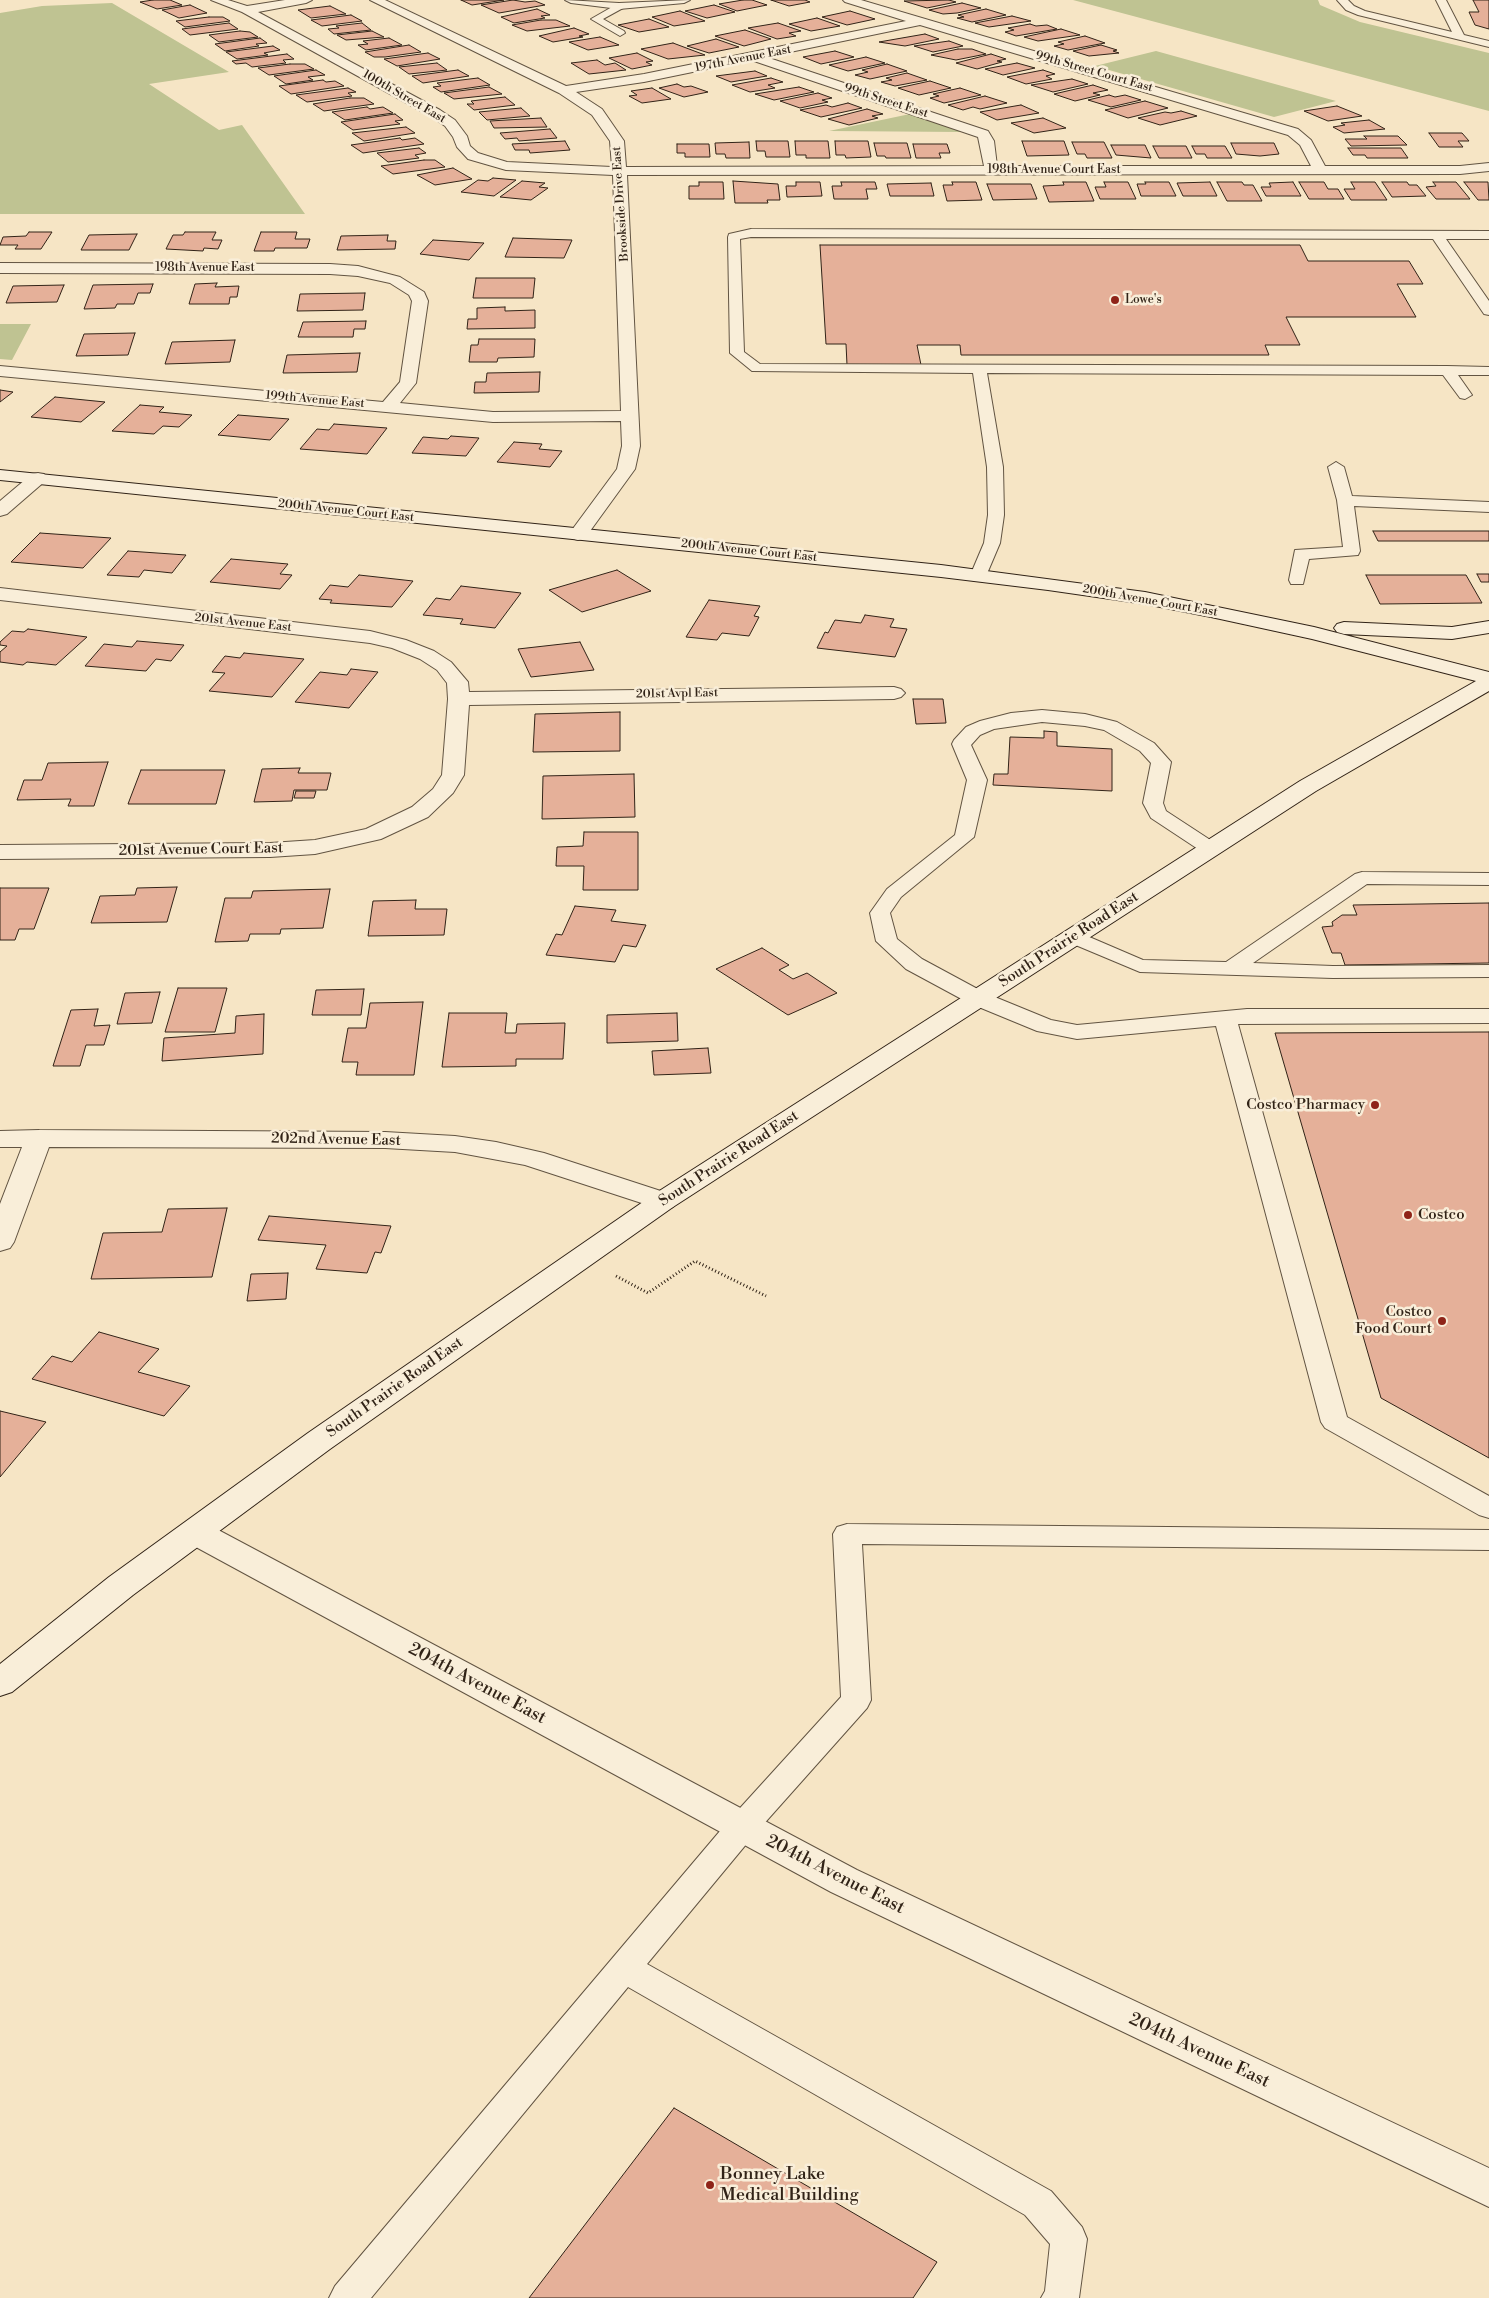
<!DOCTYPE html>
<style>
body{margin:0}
canvas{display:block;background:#f6e5c5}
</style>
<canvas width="1489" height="2298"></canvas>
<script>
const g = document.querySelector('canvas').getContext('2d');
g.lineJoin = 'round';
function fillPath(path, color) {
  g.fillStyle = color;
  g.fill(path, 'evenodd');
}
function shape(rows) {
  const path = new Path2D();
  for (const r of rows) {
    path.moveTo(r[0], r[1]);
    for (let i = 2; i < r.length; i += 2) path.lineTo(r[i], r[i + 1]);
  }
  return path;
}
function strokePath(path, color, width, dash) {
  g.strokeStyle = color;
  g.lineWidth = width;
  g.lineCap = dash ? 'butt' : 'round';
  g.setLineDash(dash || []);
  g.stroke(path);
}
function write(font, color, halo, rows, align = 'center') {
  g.font = font + ' "Libre Bodoni",serif';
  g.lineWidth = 5;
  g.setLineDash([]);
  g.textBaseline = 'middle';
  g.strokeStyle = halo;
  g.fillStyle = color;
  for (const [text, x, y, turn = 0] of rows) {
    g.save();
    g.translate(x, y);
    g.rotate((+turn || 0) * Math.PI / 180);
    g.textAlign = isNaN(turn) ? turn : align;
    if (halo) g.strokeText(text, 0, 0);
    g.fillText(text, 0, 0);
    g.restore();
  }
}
fillPath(shape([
 [1073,0,1318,0,1320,5,1360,22,1489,53,1489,111],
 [112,3,229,72,149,84,219,130,242,125,305,214,0,214,0,13,42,6],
 [1156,51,1336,101,1274,117,1095,66],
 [910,114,963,132,829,131],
 [0,324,31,324,12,360,0,359]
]), '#bfc392');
const building = shape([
 [153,0,170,0,182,5,157,9,140,2,153,0],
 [461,0,504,0,472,5,461,0],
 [513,0,525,2,535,1,545,5,499,13,481,5,513,0],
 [743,0,752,0,767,5,737,11,719,4,743,0],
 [771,0,805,0,810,2,789,6,771,0],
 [949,0,956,2,927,8,904,1,949,0],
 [1473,0,1489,0,1489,29,1475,25,1469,12,1479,12,1473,0],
 [962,3,981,8,957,13,943,14,929,10,962,3],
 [190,5,207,13,179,18,162,10,190,5],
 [714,5,735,12,707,18,685,11,714,5],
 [330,6,346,14,311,18,298,10,330,6],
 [537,9,550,15,541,16,545,18,514,23,501,17,537,9],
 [986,9,1006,15,972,22,957,18,964,17,958,15,986,9],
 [680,11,705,21,674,26,652,17,680,11],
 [850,11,875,19,847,25,822,17,850,11],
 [351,15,362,21,322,26,311,20,351,15],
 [1012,16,1031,21,989,27,975,23,1012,16],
 [209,17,223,17,230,21,185,27,176,21,209,17],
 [817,18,840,26,811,31,789,24,817,18],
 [649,19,669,27,639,32,618,25,649,19],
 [541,20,556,20,570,26,527,31,512,25,541,20],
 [229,23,238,29,190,35,182,29,229,23],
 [362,23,371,30,334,34,328,29,339,28,336,26,362,23],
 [778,23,801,31,789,33,796,36,777,39,748,28,778,23],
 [1030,24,1036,26,1047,25,1057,29,1016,36,1005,32,1014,30,1008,28,1030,24],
 [574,28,589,34,579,36,583,37,553,42,539,36,574,28],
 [1061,29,1080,35,1038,41,1024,37,1061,29],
 [745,30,771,39,744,46,715,36,745,30],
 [240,31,250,32,258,37,219,42,209,35,240,31],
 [372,31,384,37,346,40,337,35,372,31],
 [925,34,939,39,905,46,879,42,925,34],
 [1085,36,1105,43,1068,50,1054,46,1064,44,1058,42,1085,36],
 [600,37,619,45,588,50,569,42,600,37],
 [260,38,267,43,256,44,259,46,225,51,215,44,260,38],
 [389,38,402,45,366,50,358,45,368,44,363,41,389,38],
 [716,39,739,47,709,53,687,46,716,39],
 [949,41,963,46,933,52,914,46,949,41],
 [673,43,705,55,668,59,641,49,673,43],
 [409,45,421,52,385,57,374,57,365,52,409,45],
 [1101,45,1117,50,1113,51,1119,53,1089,56,1073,51,1101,45],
 [273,46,280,50,264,53,268,55,237,59,226,52,273,46],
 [958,49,972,49,986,54,956,60,931,55,958,49],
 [835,51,854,57,821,64,803,57,835,51],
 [428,53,440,59,397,66,384,59,428,53],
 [637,53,653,61,646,62,652,65,632,69,609,58,637,53],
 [287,54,294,59,283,60,286,63,252,67,246,63,236,64,232,61,287,54],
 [991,54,1006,59,997,61,1002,62,977,69,956,63,991,54],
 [866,57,885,63,848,71,829,65,866,57],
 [597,60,605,65,615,63,626,70,589,74,571,63,597,60],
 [437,63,447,70,409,74,399,67,437,63],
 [1017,63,1035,68,1003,75,985,69,1017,63],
 [290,64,305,64,314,69,269,75,258,68,290,64],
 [887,64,907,71,870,79,855,75,868,72,862,70,887,64],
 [316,70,325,75,308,77,313,80,286,84,274,76,316,70],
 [458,70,469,76,423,83,412,76,458,70],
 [1043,70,1055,74,1046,76,1052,79,1026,84,1007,77,1043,70],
 [755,71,767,76,731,82,716,76,755,71],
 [907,73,927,80,895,86,881,82,892,80,886,78,907,73],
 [478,78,490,85,441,92,433,87,441,86,437,83,478,78],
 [771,78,783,82,768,85,775,88,750,92,732,85,771,78],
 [1072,79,1088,84,1053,92,1031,85,1072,79],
 [323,80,326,82,335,81,344,86,291,94,279,86,323,80],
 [930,81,951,88,919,95,898,88,930,81],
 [677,84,684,87,691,86,708,92,684,97,659,88,677,84],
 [1093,85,1108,90,1093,93,1100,95,1075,101,1054,94,1093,85],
 [489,87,502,94,454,99,444,93,489,87],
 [799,87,814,92,774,100,755,94,799,87],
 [348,88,356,92,348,93,352,96,307,102,296,95,348,88],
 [652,88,671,99,642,103,629,96,637,95,631,91,652,88],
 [960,88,981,95,944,103,930,98,939,96,933,94,960,88],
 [818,93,832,98,822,100,828,102,800,108,780,101,818,93],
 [1109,95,1115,97,1125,95,1141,100,1111,107,1088,100,1109,95],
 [985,96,1007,103,980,109,973,107,963,110,948,105,985,96],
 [505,97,515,105,474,110,467,104,474,104,471,101,505,97],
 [350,98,364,98,374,104,324,111,313,104,350,98],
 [1145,101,1168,108,1128,118,1105,110,1145,101],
 [848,103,862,108,821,117,800,110,826,105,832,107,848,103],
 [1021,105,1039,113,997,120,980,112,1021,105],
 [1337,106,1362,116,1328,121,1304,111,1337,106],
 [367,107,370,109,383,107,393,113,345,120,332,112,367,107],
 [521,108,530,116,487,120,479,112,521,108],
 [867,109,883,114,872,116,878,118,849,125,828,119,867,109],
 [1181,111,1197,116,1160,125,1138,118,1165,112,1171,113,1181,111],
 [395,114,403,120,395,121,400,124,353,130,341,122,395,114],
 [541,118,547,127,494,128,490,121,541,118],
 [1043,118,1066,128,1034,133,1011,123,1043,118],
 [1369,120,1385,129,1344,133,1333,127,1345,125,1341,123,1369,120],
 [406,127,415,133,364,141,352,133,406,127],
 [550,129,557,138,519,141,517,138,505,139,500,133,550,129],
 [1429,133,1462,133,1469,141,1458,141,1463,147,1439,147,1429,133],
 [1364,136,1398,136,1407,145,1351,146,1345,139,1367,139,1364,136],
 [400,138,402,140,415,138,424,144,363,153,351,145,400,138],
 [565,141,570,150,530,153,529,150,515,150,512,144,565,141],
 [756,141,788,141,790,157,766,157,765,151,757,151,756,141],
 [795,141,828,141,830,158,806,158,806,155,796,155,795,141],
 [835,141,868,141,871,157,846,158,845,155,836,155,835,141],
 [1022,141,1064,141,1069,155,1027,156,1022,141],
 [749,142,750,158,726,158,725,154,716,154,715,143,749,142],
 [1072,142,1104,142,1112,158,1087,158,1085,154,1077,154,1072,142],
 [874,143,907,143,911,158,886,158,885,156,877,156,874,143],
 [1231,143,1274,143,1279,154,1260,156,1236,154,1231,143],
 [677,144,709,144,710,157,685,157,685,153,677,153,677,144],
 [913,144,947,144,950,153,939,153,941,158,916,158,913,144],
 [1111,145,1145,145,1151,158,1116,155,1111,145],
 [1153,146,1186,146,1192,158,1159,158,1153,146],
 [1192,146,1225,146,1232,158,1207,158,1205,154,1196,154,1192,146],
 [419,148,426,153,415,155,419,158,388,162,377,153,419,148],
 [1348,148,1401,148,1408,158,1367,158,1365,155,1353,155,1348,148],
 [424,160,435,160,445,167,393,174,381,166,424,160],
 [453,168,472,179,435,185,417,175,453,168],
 [493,178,516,180,494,196,461,192,478,180,488,181,493,178],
 [522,181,545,183,539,187,548,188,531,200,500,197,522,181],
 [733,181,778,184,780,200,767,200,768,203,735,203,733,181],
 [699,182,723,182,724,199,689,199,689,186,699,186,699,182],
 [796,182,820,182,822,196,787,197,786,186,796,186,796,182],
 [841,182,875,182,877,189,866,189,868,199,834,199,832,186,842,186,841,182],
 [952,182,976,182,982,200,947,201,943,185,953,185,952,182],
 [1063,182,1086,182,1094,201,1049,202,1043,186,1064,185,1063,182],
 [1104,182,1128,182,1136,199,1100,199,1095,187,1106,187,1104,182],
 [1145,182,1169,182,1176,196,1141,196,1137,184,1146,184,1145,182],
 [1210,182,1217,196,1183,196,1177,183,1210,182],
 [1217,182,1242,182,1244,185,1253,185,1262,201,1227,201,1217,182],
 [1293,182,1301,196,1266,196,1261,187,1271,187,1269,183,1293,182],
 [1299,182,1324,182,1328,189,1338,189,1344,199,1309,199,1299,182],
 [1351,182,1375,182,1387,200,1351,200,1344,189,1355,189,1351,182],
 [1382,182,1407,182,1409,185,1417,185,1426,196,1392,197,1382,182],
 [1433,182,1456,182,1470,199,1436,199,1426,187,1436,186,1433,182],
 [1464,182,1488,182,1489,200,1478,200,1464,182],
 [931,183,934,196,890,196,887,184,931,183],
 [987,184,1031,184,1037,199,993,200,987,184],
 [29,232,52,232,41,249,15,249,18,245,0,245,3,237,26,236,29,232],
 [185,232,216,232,212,240,222,240,218,249,204,248,203,251,166,249,173,235,183,235,185,232],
 [261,232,297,232,295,239,310,239,307,248,275,248,274,251,254,251,261,232],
 [137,234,129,250,81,250,89,235,137,234],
 [388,235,387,241,396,241,395,249,337,250,341,236,388,235],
 [513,238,572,240,564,258,505,257,513,238],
 [433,240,484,243,469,260,420,254,433,240],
 [820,245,1300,245,1308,261,1409,261,1423,284,1397,284,1416,317,1286,317,1300,345,1265,345,1269,355,961,355,960,345,917,345,921,365,847,365,846,344,826,344,820,245],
 [476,278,535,278,533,298,473,298,476,278],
 [217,283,215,287,239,286,237,297,230,297,229,304,189,304,195,284,217,283],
 [153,284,150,293,138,293,134,304,117,304,115,308,84,309,93,285,153,284],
 [64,285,57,302,6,303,13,286,64,285],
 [365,293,363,310,297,311,300,294,365,293],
 [505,307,505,311,535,310,535,328,467,329,468,319,477,319,477,308,505,307],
 [366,321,365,329,354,329,353,337,298,337,303,322,366,321],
 [135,333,128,355,76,356,84,334,135,333],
 [479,339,535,339,534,357,498,358,497,362,469,362,471,345,478,345,479,339],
 [235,340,230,362,165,364,172,342,235,340],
 [360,353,357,372,283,373,287,355,360,353],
 [540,372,539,392,474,393,475,382,486,382,487,373,540,372],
 [0,390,13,392,0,402,0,390],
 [55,397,105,402,81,422,31,417,55,397],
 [140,405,164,407,159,412,192,415,179,427,163,426,154,434,112,431,140,405],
 [238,415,289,419,270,440,218,435,238,415],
 [334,424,387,428,367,454,300,449,317,429,329,430,334,424],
 [451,436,479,438,466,456,412,453,423,437,448,439,451,436],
 [514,442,542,444,539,449,562,451,550,467,497,462,514,442],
 [1373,531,1489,531,1489,541,1378,541,1373,531],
 [40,533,111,538,83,568,11,562,40,533],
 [128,551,186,555,172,573,144,570,139,577,107,575,128,551],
 [231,559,288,564,280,574,292,575,280,589,210,582,231,559],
 [617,570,651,591,582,612,549,590,617,570],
 [1477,574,1489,574,1489,582,1481,582,1477,574],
 [359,575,413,581,392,607,330,603,332,600,319,599,330,585,348,587,359,575],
 [1366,575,1466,575,1482,603,1380,604,1366,575],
 [461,586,521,593,495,628,460,624,463,619,423,615,436,598,450,600,461,586],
 [709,600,760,606,754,616,759,617,749,636,722,633,717,640,686,637,709,600],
 [865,615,894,619,890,627,907,629,895,657,817,648,825,632,828,633,835,620,861,623,865,615],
 [28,629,87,637,56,665,27,662,23,665,0,662,0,652,7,646,0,645,0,642,12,631,24,632,28,629],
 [137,641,184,645,171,661,156,659,146,671,85,666,104,644,132,647,137,641],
 [580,642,594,670,531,677,518,649,580,642],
 [244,653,304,659,272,697,209,691,225,673,212,672,225,656,240,658,244,653],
 [351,669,378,672,349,708,295,702,320,672,347,675,351,669],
 [913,699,943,699,946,723,916,724,913,699],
 [620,712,620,751,533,752,535,714,620,712],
 [1044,731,1057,732,1057,746,1112,749,1112,791,993,785,994,774,1008,774,1010,737,1044,738,1044,731],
 [108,762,94,806,68,806,71,799,17,800,24,780,42,780,48,763,108,762],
 [300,768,298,773,331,773,327,790,294,790,292,801,254,802,262,769,300,768],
 [141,770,225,770,216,804,128,804,141,770],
 [634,774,635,817,542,819,543,776,634,774],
 [296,791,316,791,314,798,294,798,296,791],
 [584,832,638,832,638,890,583,890,584,866,556,866,557,847,583,846,584,832],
 [177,887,167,922,91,923,100,896,135,895,137,888,177,887],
 [0,888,49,888,34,929,19,929,15,940,0,940,0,888],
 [330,889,323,928,281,929,280,934,250,934,248,941,215,942,225,898,251,898,253,891,330,889],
 [416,900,415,909,447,909,444,935,368,936,373,901,416,900],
 [1489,903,1489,963,1345,965,1341,953,1332,953,1322,927,1333,926,1332,922,1342,915,1357,915,1353,905,1489,903],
 [575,906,616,910,611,921,646,925,636,947,623,945,615,962,546,955,556,934,562,935,575,906],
 [762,948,789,965,779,970,793,979,807,973,837,993,788,1015,716,969,762,948],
 [178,988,227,988,215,1032,165,1032,178,988],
 [364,989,361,1015,312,1015,316,990,364,989],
 [160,992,152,1023,117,1024,125,993,160,992],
 [423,1002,414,1075,356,1075,358,1062,342,1062,348,1028,366,1028,370,1003,423,1002],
 [98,1009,94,1026,110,1025,104,1045,86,1045,80,1066,53,1066,71,1010,98,1009],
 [449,1013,507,1013,505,1033,516,1033,517,1024,565,1023,563,1059,516,1059,516,1066,442,1067,449,1013],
 [677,1013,678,1041,607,1043,607,1015,677,1013],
 [264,1014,263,1054,162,1061,164,1038,235,1033,236,1016,264,1014],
 [1489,1032,1489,1458,1381,1398,1275,1033,1489,1032],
 [708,1048,711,1073,654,1075,652,1051,708,1048],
 [227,1208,212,1277,91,1279,103,1233,162,1232,168,1209,227,1208],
 [269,1216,391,1226,381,1253,375,1252,367,1273,316,1269,326,1245,258,1240,269,1216],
 [288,1273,286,1299,247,1301,251,1274,288,1273],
 [99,1332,159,1349,138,1372,190,1386,164,1416,32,1379,52,1356,72,1362,99,1332],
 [0,1411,46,1422,0,1477,0,1411],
 [674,2108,937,2262,913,2298,529,2298,674,2108]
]);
fillPath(building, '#e5b099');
strokePath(building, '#312317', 1);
const service = shape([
 [1337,0,1348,0,1354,6,1365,11,1452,32,1436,0,1446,0,1464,35,1489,41,1489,47,1358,15,1346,10,1337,0],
 [619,3,623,4,623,8,603,19,624,31,625,33,620,36,591,19,619,3],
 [751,229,1489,231,1489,239,1446,239,1489,301,1489,315,1484,314,1433,239,751,237,740,239,744,352,760,364,1447,366,1489,367,1489,375,1458,375,1472,395,1465,399,1460,398,1443,375,987,373,1003,467,1004,515,1000,543,986,576,984,580,978,581,972,580,970,576,984,543,988,515,987,467,973,373,752,371,730,353,728,237,729,234,751,229],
 [1336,462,1344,467,1352,496,1489,502,1489,512,1354,506,1360,551,1358,555,1309,559,1303,584,1291,584,1289,580,1295,550,1343,547,1337,500,1328,467,1336,462],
 [1042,710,1085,714,1117,722,1154,743,1171,762,1163,803,1166,811,1218,845,1221,849,1218,853,1211,855,1204,853,1151,818,1143,803,1151,763,1140,751,1104,730,1085,726,1042,722,994,729,980,735,971,745,987,780,974,837,901,897,890,913,897,939,922,959,985,993,1051,1020,1077,1025,1247,1009,1489,1009,1489,1023,1238,1024,1347,1417,1489,1496,1489,1518,1479,1515,1325,1428,1321,1422,1216,1026,1077,1039,1037,1031,969,1003,906,969,876,941,870,913,887,889,955,835,967,780,952,744,954,740,966,727,980,721,1011,713,1042,710],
 [1362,872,1489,873,1489,885,1367,884,1253,963,1333,966,1489,965,1489,977,1333,978,1140,972,1066,941,1062,937,1066,933,1073,931,1080,933,1143,960,1226,962,1355,874,1362,872],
 [847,1524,1489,1530,1489,1550,862,1544,871,1700,867,1708,753,1836,647,1964,1051,2191,1082,2227,1087,2239,1079,2298,1041,2298,1045,2291,1050,2244,1025,2215,628,1987,371,2298,329,2298,335,2286,731,1818,841,1697,833,1534,837,1527,847,1524]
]);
const minor = shape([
 [211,0,228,0,247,6,285,0,312,0,306,3,258,12,440,110,455,120,467,136,470,146,478,153,507,162,612,167,610,141,592,115,559,93,370,0,385,0,566,86,644,74,906,21,845,2,843,0,861,0,1298,129,1311,140,1325,166,1460,166,1489,163,1489,171,1460,174,627,175,640,446,635,469,585,538,578,540,571,538,569,534,617,469,622,446,621,421,493,422,0,376,0,366,383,402,400,382,412,301,409,295,390,283,358,276,330,274,0,273,0,263,330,264,358,266,400,277,424,292,428,301,416,383,400,403,493,412,621,411,613,175,506,170,468,159,457,147,453,137,445,126,430,116,242,12,211,0],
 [920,25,1288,135,1300,145,1311,166,997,166,994,141,988,131,766,57,920,25],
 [751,60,978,137,984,166,626,167,624,141,602,109,576,92,644,82,751,60],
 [565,0,619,3,690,0,684,3,619,9,571,3,565,0],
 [38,473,44,474,47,478,44,482,7,514,0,516,0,501,32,474,38,473],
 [0,588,370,631,406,640,434,651,451,662,468,682,469,692,894,687,901,689,905,693,901,697,894,699,469,705,464,775,453,793,428,817,381,839,315,854,270,857,0,859,0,845,270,843,315,840,366,829,412,807,433,789,442,775,448,699,447,683,437,670,420,659,392,648,370,643,0,600,0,588],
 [39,1130,385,1132,455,1136,496,1142,544,1153,673,1195,677,1201,673,1207,663,1210,525,1165,455,1152,385,1148,49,1147,14,1242,10,1248,0,1251,0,1204,22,1147,0,1147,0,1131,39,1130],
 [195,1520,207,1524,857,1870,1489,2168,1489,2207,831,1892,183,1540,179,1532,183,1524,195,1520]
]);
const secondary = shape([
 [0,470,941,565,1145,592,1314,627,1489,672,1489,691,1316,791,673,1207,330,1449,133,1595,12,1692,0,1696,0,1664,109,1577,308,1433,653,1195,1300,781,1476,681,1312,639,1211,617,1145,604,1048,590,941,577,0,480,0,470],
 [1489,621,1489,633,1452,639,1344,634,1337,632,1334,628,1337,624,1344,622,1452,627,1489,621]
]);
strokePath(service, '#625442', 2);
strokePath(minor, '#625442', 2);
strokePath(secondary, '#312317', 2);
strokePath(shape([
 [616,1276,648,1293,695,1261,766,1296]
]), '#312317', 3, [1, 2.5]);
fillPath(service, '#f9eed9');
fillPath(minor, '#f9eed9');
fillPath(secondary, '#f9eed9');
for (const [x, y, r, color] of [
 [1115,300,5,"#8f2418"],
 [1375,1105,5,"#8f2418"],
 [1408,1215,5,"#8f2418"],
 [1442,1321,5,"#8f2418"],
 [710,2185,5,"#8f2418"]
]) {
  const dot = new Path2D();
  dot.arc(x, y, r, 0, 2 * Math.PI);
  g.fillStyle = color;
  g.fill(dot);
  strokePath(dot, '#f9eed9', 2);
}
write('12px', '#312317', '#f9eed9', [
 ["197th Avenue East",743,59,-11],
 ["99th Street Court East",1094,72,16],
 ["100th Street East",404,97,30],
 ["99th Street East",886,101,18],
 ["198th Avenue Court East",1054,170],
 ["Brookside Drive East",621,204,-94],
 ["198th Avenue East",205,268],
 ["199th Avenue East",315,400,5],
 ["200th Avenue Court East",346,511,6],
 ["200th Avenue Court East",749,551,6],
 ["200th Avenue Court East",1150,601,10],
 ["201st Avenue East",243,623,6],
 ["201st Avpl East",677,694,-1]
]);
write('12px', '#312317', '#f9eed9', [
 ["Lowe's",1125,300]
], 'left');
write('15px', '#312317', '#f9eed9', [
 ["201st Avenue Court East",201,850,-1],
 ["South Prairie Road East",1069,940,-33],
 ["202nd Avenue East",336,1140,1],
 ["South Prairie Road East",729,1159,-33],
 ["South Prairie Road East",395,1388,-35]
]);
write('15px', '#312317', '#f9eed9', [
 ["Costco Pharmacy",1365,1105],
 ["Costco",1418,1215,"left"],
 ["Costco",1432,1312],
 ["Food Court",1432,1329]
], 'right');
write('18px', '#312317', '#f9eed9', [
 ["204th Avenue East",477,1684,28],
 ["204th Avenue East",835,1875,27],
 ["204th Avenue East",1199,2051,25]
]);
write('18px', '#312317', '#f9eed9', [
 ["Bonney Lake",720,2175],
 ["Medical Building",720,2196]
], 'left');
</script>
